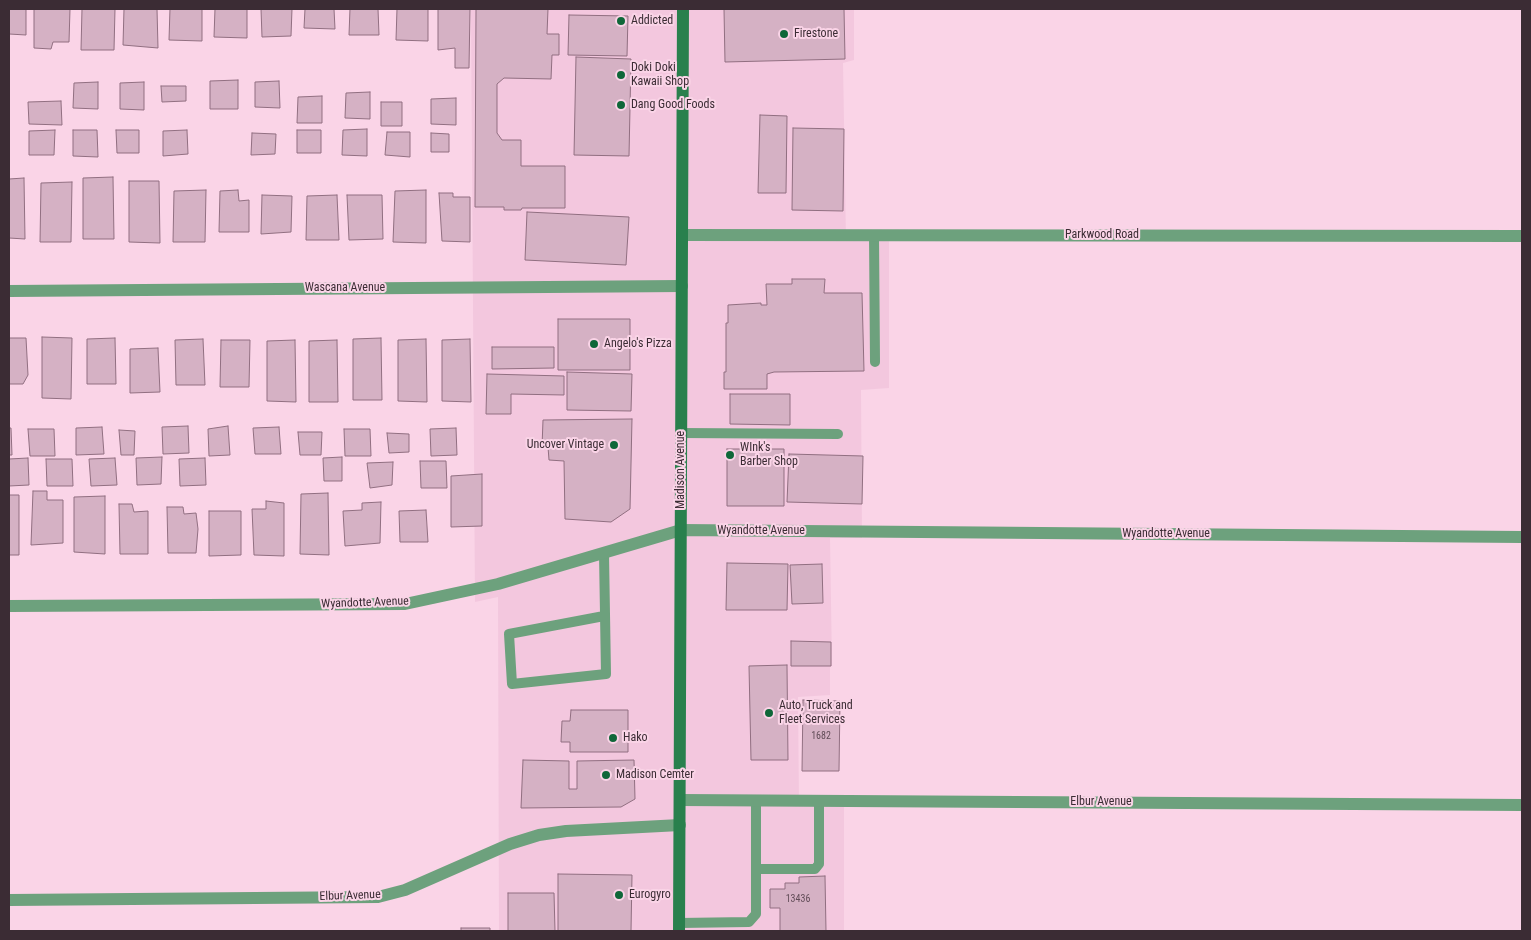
<!DOCTYPE html>
<style>
body{margin:0}
#map{position:relative;width:1531px;height:940px;overflow:hidden;background:#fad4e7;font-family:"Roboto Condensed",sans-serif}
canvas{display:block}
.frame{position:absolute;inset:0;border:10px solid #3b2c34;pointer-events:none}
</style>
<div id="map">
<canvas width="1531" height="940"></canvas>
<div class="frame"></div>
</div>
<script>
const g = document.querySelector('canvas').getContext('2d');
g.lineJoin = 'round';
function fillPath(path, color) {
  g.fillStyle = color;
  g.fill(path, 'evenodd');
}
function shape(rows) {
  const path = new Path2D();
  for (const r of rows) {
    path.moveTo(r[0], r[1]);
    for (let i = 2; i < r.length; i += 2) path.lineTo(r[i], r[i + 1]);
  }
  return path;
}
function strokePath(path, color, width, dash) {
  g.strokeStyle = color;
  g.lineWidth = width;
  g.lineCap = dash ? 'butt' : 'round';
  g.setLineDash(dash || []);
  g.stroke(path);
}
function write(font, color, halo, rows, align = 'center') {
  g.font = font + ' "Roboto Condensed",sans-serif';
  g.lineWidth = 4;
  g.setLineDash([]);
  g.textBaseline = 'middle';
  g.strokeStyle = halo;
  g.fillStyle = color;
  for (const [text, x, y, turn = 0] of rows) {
    g.save();
    g.translate(x, y);
    g.rotate((+turn || 0) * Math.PI / 180);
    g.textAlign = isNaN(turn) ? turn : align;
    if (halo) g.strokeText(text, 0, 0);
    g.fillText(text, 0, 0);
    g.restore();
  }
}
fillPath(shape([
 [471,9,854,9,854,60,843,63,846,241,889,241,889,388,861,390,862,538,830,538,832,666,830,667,830,695,798,697,799,806,844,807,844,931,499,931,498,597,475,602]
]), '#f3c7de');
const building = shape([
 [9,9,26,9,26,35,9,34,9,9],
 [34,9,70,9,69,42,53,42,51,49,34,48,34,9],
 [82,9,115,9,114,50,81,50,82,9],
 [124,9,157,9,158,48,123,45,124,9],
 [170,9,202,9,202,41,169,40,170,9],
 [215,9,247,9,247,38,214,37,215,9],
 [261,9,292,9,291,36,262,37,261,9],
 [305,9,334,9,335,29,304,28,305,9],
 [350,9,378,9,379,35,349,35,350,9],
 [397,9,428,9,428,41,396,40,397,9],
 [438,9,470,9,469,68,455,68,455,48,438,50,438,9],
 [476,9,548,9,547,34,559,34,559,55,552,55,551,79,504,78,497,84,497,133,502,140,521,140,521,166,565,166,565,208,522,208,521,210,504,210,504,207,475,207,476,9],
 [724,9,844,9,845,59,725,62,724,9],
 [569,15,628,16,627,56,568,55,569,15],
 [576,57,631,59,629,156,574,155,576,57],
 [238,80,238,109,210,109,210,81,238,80],
 [279,81,280,108,255,107,255,82,279,81],
 [98,82,98,109,73,108,74,83,98,82],
 [144,82,144,110,120,109,120,83,144,82],
 [161,86,186,86,186,101,162,102,161,86],
 [370,92,370,119,345,118,346,93,370,92],
 [322,96,322,123,297,123,298,97,322,96],
 [456,98,456,125,431,124,431,99,456,98],
 [61,101,62,125,29,124,28,102,61,101],
 [381,102,402,102,402,126,381,126,381,102],
 [760,115,787,116,786,193,758,193,760,115],
 [793,128,844,129,843,211,792,210,793,128],
 [367,129,367,156,342,155,343,130,367,129],
 [55,130,54,155,29,155,29,131,55,130],
 [73,130,97,130,98,157,73,156,73,130],
 [116,130,139,130,139,153,117,153,116,130],
 [187,130,188,154,163,156,163,131,187,130],
 [297,130,321,130,321,153,297,153,297,130],
 [387,132,410,132,410,157,385,155,387,132],
 [252,133,276,134,275,154,251,155,252,133],
 [431,133,449,134,449,152,431,152,431,133],
 [113,177,114,239,83,239,83,178,113,177],
 [24,178,25,239,9,238,9,179,24,178],
 [129,181,159,181,160,243,129,242,129,181],
 [72,182,71,242,40,242,41,183,72,182],
 [206,190,205,242,173,242,174,191,206,190],
 [238,190,239,201,249,200,249,232,219,232,220,191,238,190],
 [426,190,426,243,393,242,395,191,426,190],
 [439,193,453,193,453,197,470,197,470,242,442,241,439,193],
 [262,195,292,196,291,232,261,234,262,195],
 [337,195,339,240,306,240,307,196,337,195],
 [347,195,382,195,383,239,349,240,347,195],
 [527,212,629,217,626,265,525,260,527,212],
 [792,279,825,279,824,293,862,293,864,371,774,372,767,374,767,389,724,389,724,372,726,372,726,323,728,323,728,305,761,303,761,305,767,305,766,284,792,284,792,279],
 [558,319,630,319,630,370,558,370,558,319],
 [42,337,72,338,71,399,42,398,42,337],
 [9,338,26,338,28,375,23,384,9,384,9,338],
 [115,338,116,384,87,384,87,339,115,338],
 [381,338,382,400,353,400,353,339,381,338],
 [203,339,205,385,176,385,175,340,203,339],
 [426,339,427,402,398,401,398,340,426,339],
 [470,339,471,402,442,401,442,340,470,339],
 [221,340,250,340,249,387,220,387,221,340],
 [295,340,296,402,267,401,267,341,295,340],
 [337,340,338,402,309,402,309,341,337,340],
 [492,347,554,347,554,368,492,369,492,347],
 [158,348,160,392,130,393,130,349,158,348],
 [567,372,632,374,631,411,567,410,567,372],
 [487,374,564,376,564,395,511,394,511,414,486,414,487,374],
 [730,394,790,394,790,425,730,424,730,394],
 [632,419,630,509,611,522,565,519,564,461,549,460,548,447,542,447,543,420,632,419],
 [188,426,189,453,163,454,162,427,188,426],
 [228,426,230,455,209,456,208,429,228,426],
 [102,427,104,454,76,455,76,428,102,427],
 [279,427,281,454,255,454,253,428,279,427],
 [9,428,11,428,12,455,9,455,9,428],
 [456,428,457,455,431,456,430,429,456,428],
 [28,429,54,429,55,456,30,456,28,429],
 [344,429,370,429,371,456,345,456,344,429],
 [119,430,135,431,134,455,121,455,119,430],
 [298,432,322,432,321,455,300,455,298,432],
 [387,433,409,434,409,452,389,453,387,433],
 [727,449,784,449,784,506,727,506,727,449],
 [789,454,863,456,862,504,787,502,789,454],
 [162,457,161,484,137,485,136,458,162,457],
 [342,457,342,481,324,481,323,458,342,457],
 [28,458,29,485,9,486,9,459,28,458],
 [115,458,117,485,91,486,89,459,115,458],
 [205,458,206,485,180,486,179,459,205,458],
 [46,459,72,459,73,486,47,486,46,459],
 [420,461,446,461,447,488,421,488,420,461],
 [393,462,392,485,370,488,367,463,393,462],
 [482,474,482,526,451,527,451,476,482,474],
 [33,491,47,491,47,500,63,500,63,543,31,545,33,491],
 [328,493,329,555,300,554,301,494,328,493],
 [9,495,19,495,19,555,9,555,9,495],
 [105,496,105,554,74,552,74,497,105,496],
 [266,501,284,503,284,556,254,555,252,509,266,509,266,501],
 [381,502,380,543,345,546,343,511,362,510,362,503,381,502],
 [119,504,132,504,134,512,148,511,148,554,120,554,119,504],
 [167,507,183,507,184,514,196,513,198,529,196,553,168,553,167,507],
 [426,510,428,542,400,542,399,511,426,510],
 [209,511,241,511,241,555,209,556,209,511],
 [727,563,788,564,787,610,726,610,727,563],
 [822,564,823,603,792,604,790,565,822,564],
 [791,641,831,642,831,666,791,666,791,641],
 [787,665,788,760,751,760,749,666,787,665],
 [803,700,840,701,839,771,802,771,803,700],
 [571,710,628,710,628,752,570,752,570,742,561,742,562,721,570,721,571,710],
 [523,760,569,761,569,789,577,789,577,761,634,760,635,799,621,807,521,808,523,760],
 [558,874,632,875,631,931,558,931,558,874],
 [825,876,826,931,780,931,780,908,770,908,770,889,785,889,785,883,799,883,799,877,825,876],
 [508,893,554,893,555,931,508,931,508,893],
 [461,928,490,928,490,931,461,931,461,928]
]);
fillPath(building, '#d5b1c4');
strokePath(building, '#916f81', 1);
strokePath(shape([
 [874,235,875,362],
 [681,433,838,434],
 [604,554,606,674,512,684,509,634,604,616],
 [756,869,815,869,819,864,819,801],
 [679,923,749,922,756,914,756,801]
]), '#6da17d', 10);
strokePath(shape([
 [682,235,1522,236],
 [9,291,682,286],
 [9,606,405,604,498,584,681,530,1522,537],
 [680,800,1522,805],
 [9,900,378,897,405,890,510,844,539,835,566,831,680,825]
]), '#6da17d', 12);
strokePath(shape([
 [679,931,683,9]
]), '#29804d', 12);
for (const [x, y, r, color] of [
 [621,21,5,"#0f6739"],
 [784,34,5,"#0f6739"],
 [621,75,5,"#0f6739"],
 [621,105,5,"#0f6739"],
 [594,344,5,"#0f6739"],
 [614,445,5,"#0f6739"],
 [730,455,5,"#0f6739"],
 [769,713,5,"#0f6739"],
 [613,738,5,"#0f6739"],
 [606,775,5,"#0f6739"],
 [619,895,5,"#0f6739"]
]) {
  const dot = new Path2D();
  dot.arc(x, y, r, 0, 2 * Math.PI);
  g.fillStyle = color;
  g.fill(dot);
  strokePath(dot, '#fad4e7', 2);
}
write('10px', '#624d58', null, [
 ["1682",821,736],
 ["13436",798,899]
]);
write('12px', '#3b2c34', '#fad4e7', [
 ["Addicted",631,21],
 ["Firestone",794,34],
 ["Doki Doki",631,68],
 ["Kawaii Shop",631,82],
 ["Dang Good Foods",631,105],
 ["Angelo's Pizza",604,344],
 ["Uncover Vintage",604,445,"right"],
 ["WInk's",740,448],
 ["Barber Shop",740,462],
 ["Auto, Truck and",779,706],
 ["Fleet Services",779,720],
 ["Hako",623,738],
 ["Madison Cemter",616,775],
 ["Eurogyro",629,895]
], 'left');
write('12px', '#3b2c34', '#fad4e7', [
 ["Parkwood Road",1102,235],
 ["Wascana Avenue",345,288],
 ["Madison Avenue",681,470,-90],
 ["Wyandotte Avenue",761,531],
 ["Wyandotte Avenue",1166,534],
 ["Wyandotte Avenue",365,603,-2],
 ["Elbur Avenue",1101,802],
 ["Elbur Avenue",350,896,-2]
]);
</script>
